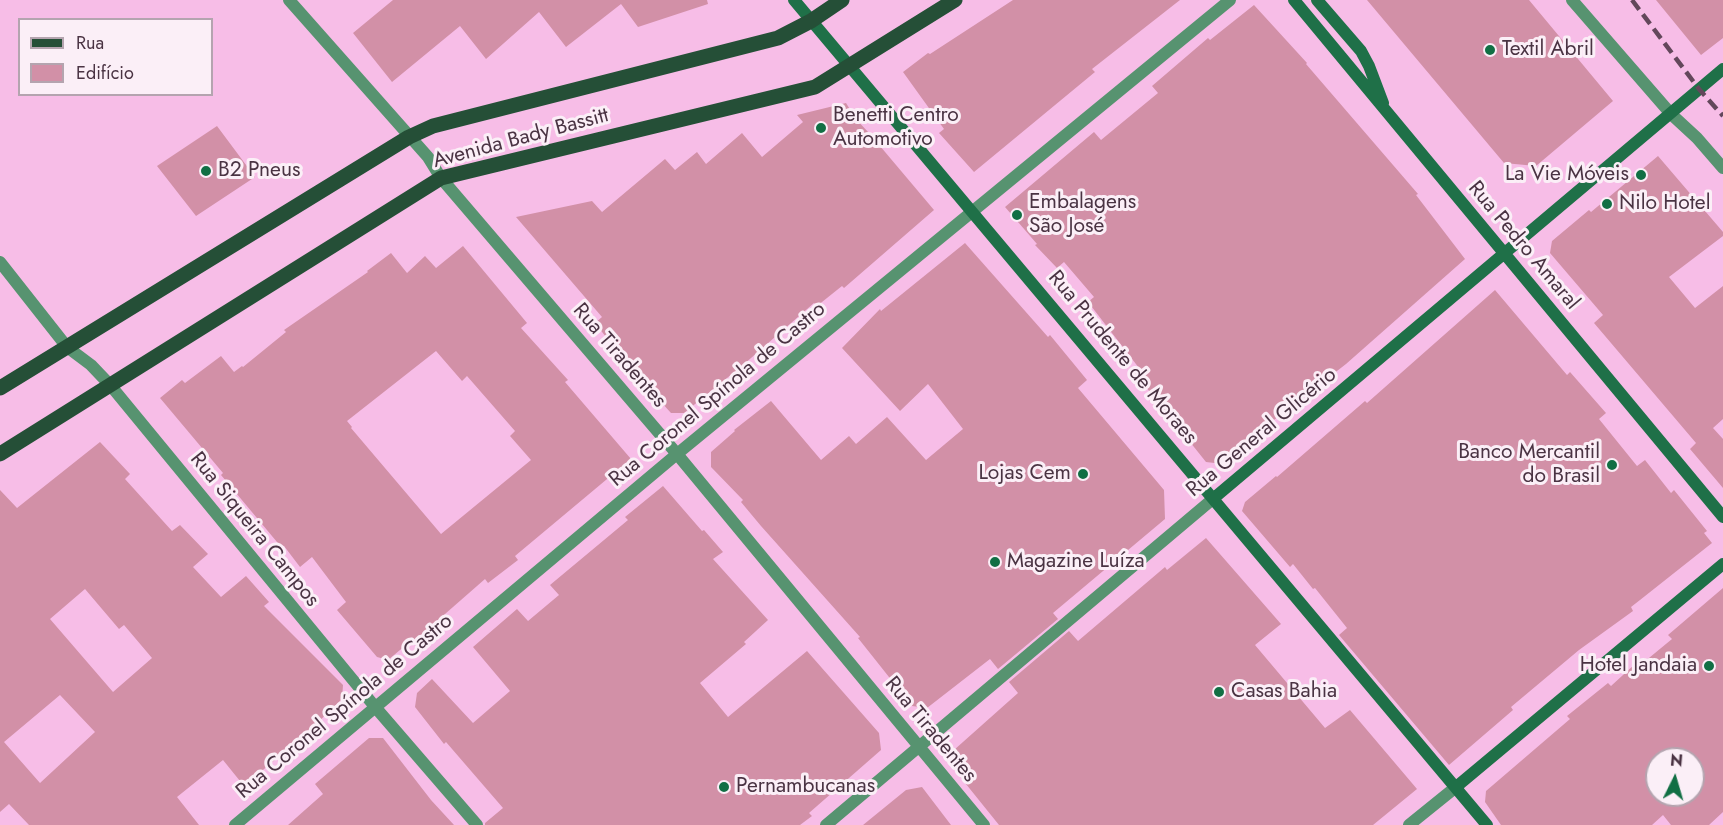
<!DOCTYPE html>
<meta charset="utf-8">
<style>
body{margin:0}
#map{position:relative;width:1723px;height:825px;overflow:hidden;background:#f7bde7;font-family:Jost,sans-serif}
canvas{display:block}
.legend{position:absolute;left:18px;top:18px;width:195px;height:78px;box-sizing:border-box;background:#fbeff7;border:2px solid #b4a4af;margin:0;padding:8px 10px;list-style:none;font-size:18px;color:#4a3343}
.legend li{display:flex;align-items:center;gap:12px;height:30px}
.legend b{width:30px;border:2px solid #b4a4af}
.north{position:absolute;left:1645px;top:747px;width:60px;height:60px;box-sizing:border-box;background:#fbeff7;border:2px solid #b4a4af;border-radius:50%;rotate:5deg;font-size:16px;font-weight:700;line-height:24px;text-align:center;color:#4a3343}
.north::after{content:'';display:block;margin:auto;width:21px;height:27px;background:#116f44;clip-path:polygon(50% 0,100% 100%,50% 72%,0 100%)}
</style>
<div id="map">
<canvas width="1723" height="825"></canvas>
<ul class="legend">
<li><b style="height:8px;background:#254f37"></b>Rua</li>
<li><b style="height:16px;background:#d290a7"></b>Edifício</li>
</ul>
<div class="north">N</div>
</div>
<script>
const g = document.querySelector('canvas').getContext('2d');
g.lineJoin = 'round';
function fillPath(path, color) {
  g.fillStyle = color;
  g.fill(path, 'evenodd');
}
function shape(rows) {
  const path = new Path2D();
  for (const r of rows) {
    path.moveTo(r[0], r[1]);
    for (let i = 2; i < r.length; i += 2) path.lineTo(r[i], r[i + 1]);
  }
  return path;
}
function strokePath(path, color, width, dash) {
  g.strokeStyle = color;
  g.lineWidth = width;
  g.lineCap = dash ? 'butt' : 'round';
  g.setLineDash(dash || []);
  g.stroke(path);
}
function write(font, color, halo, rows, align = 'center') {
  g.font = font + ' Jost,sans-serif';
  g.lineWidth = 6;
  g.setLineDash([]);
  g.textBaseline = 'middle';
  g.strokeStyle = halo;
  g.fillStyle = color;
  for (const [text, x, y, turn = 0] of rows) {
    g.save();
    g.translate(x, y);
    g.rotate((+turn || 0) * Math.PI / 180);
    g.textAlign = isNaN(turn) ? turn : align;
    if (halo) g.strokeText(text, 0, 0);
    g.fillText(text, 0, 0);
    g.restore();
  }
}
fillPath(shape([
 [393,0,707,0,708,4,638,27,621,4,566,47,539,12,486,59,460,26,392,82,353,33],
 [1013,0,1180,0,1092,69,1095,72,974,172,939,133,944,129,903,72,928,53,930,54],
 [1367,0,1529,0,1613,101,1536,166,1504,163],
 [1656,0,1723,0,1723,38,1701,55],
 [1254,5,1307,63,1306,64,1418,194,1416,195,1465,259,1346,364,1252,437,1223,464,1206,462,1134,372,1139,368,1088,302,1094,297,1064,262,1057,268,1035,245,1037,244,1005,207,1094,132,1101,140,1158,93,1152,86,1208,38,1210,40],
 [846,103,856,119,881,146,880,146,934,210,844,288,842,286,817,306,814,303,743,365,684,413,671,413,632,370,595,323,602,317,516,217,592,201,602,212,665,159,675,170,697,152,706,164,742,133,762,157,803,122,797,115],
 [217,126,255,177,196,216,157,166],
 [1658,156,1723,232,1723,236,1669,277,1695,308,1723,286,1723,419,1713,428,1723,439,1723,488,1690,449,1696,443,1594,323,1603,315,1550,253,1552,241,1589,210,1591,212],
 [965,243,1048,337,1050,335,1087,380,1078,388,1164,490,1165,519,1053,613,1058,619,998,669,990,659,927,708,912,706,858,638,860,637,761,526,741,502,743,500,711,467,711,452,735,431,734,430,771,401,821,460,849,436,856,444,887,417,926,460,963,429,928,384,900,411,842,348,880,309,881,311],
 [463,246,527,323,521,328,568,380,565,382,631,459,515,556,518,560,488,583,485,579,413,642,412,640,388,660,377,657,337,610,346,602,312,557,300,567,284,546,282,548,221,475,223,473,160,398,182,380,185,383,221,356,234,372,242,366,243,367,286,332,284,330,368,272,367,271,391,253,407,273,425,256,436,268],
 [436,351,462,381,467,376,515,431,510,436,531,460,441,534,351,428,352,427,347,421],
 [1495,290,1567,375,1570,372,1606,413,1599,419,1637,466,1645,460,1671,493,1674,490,1707,531,1704,533,1712,543,1640,600,1631,607,1633,611,1579,650,1511,707,1513,710,1449,765,1339,635,1347,628,1315,588,1313,589,1293,564,1290,567,1242,511,1245,502,1276,476,1277,477,1365,401,1367,403],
 [100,442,130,474,125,479,172,531,180,525,208,554,193,567,221,597,246,576,269,602,264,606,343,685,342,699,309,731,244,786,223,760,177,797,199,825,29,825,9,804,0,812,0,490,17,508],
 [85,589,119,629,124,625,152,658,113,692,50,619],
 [60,695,95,732,40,783,4,742],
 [663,486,702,531,704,530,723,552,713,559,768,620,744,642,746,644,700,683,728,717,807,651,879,733,881,750,809,813,812,816,800,825,485,825,485,823,503,808,446,742,444,744,415,707,417,693,432,679,473,723,510,691,473,647,517,609,528,621,559,595,550,585,628,520,625,517],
 [1206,538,1281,624,1255,645,1325,728,1350,710,1417,789,1373,825,999,825,945,758,1018,693,1009,682,1069,631,1078,641,1165,567,1167,570],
 [1723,588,1723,812,1709,825,1671,825,1663,815,1652,825,1501,825,1485,802,1486,791,1570,719,1567,716,1608,683,1611,686,1635,664,1638,667,1672,639,1668,635],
 [1657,759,1693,759,1693,795,1657,795],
 [369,738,383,738,431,800,454,825,288,825,323,794,315,784],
 [922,787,951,825,863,825,906,790]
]), '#d290a7');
strokePath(shape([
 [289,0,428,157,441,178,677,454,984,825],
 [1572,0,1671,114,1697,138,1723,168],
 [0,262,67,347,91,365,111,386,376,708,477,825],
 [235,825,677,454,1230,0],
 [826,825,1214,498],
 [1409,825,1456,787]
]), '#579370', 12);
strokePath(shape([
 [794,0,1487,825],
 [1294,0,1723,517],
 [1317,0,1361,51,1369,66,1383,103],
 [1214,498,1723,69],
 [1456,787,1723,564]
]), '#1f7048', 12);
strokePath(shape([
 [0,388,409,137,433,126,778,38,811,21,842,0],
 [0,454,441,178,815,87,955,0]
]), '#254f37', 15);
strokePath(shape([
 [1632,0,1699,89,1723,116]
]), '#63475b', 4.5, [12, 6]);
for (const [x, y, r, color] of [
 [1490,50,6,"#116f44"],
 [821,128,6,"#116f44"],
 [206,171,6,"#116f44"],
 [1641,175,6,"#116f44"],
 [1607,204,6,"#116f44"],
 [1017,215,6,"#116f44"],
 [1612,465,6,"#116f44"],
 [1083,474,6,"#116f44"],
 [995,562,6,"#116f44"],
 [1709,666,6,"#116f44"],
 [1219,692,6,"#116f44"],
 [724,787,6,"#116f44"]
]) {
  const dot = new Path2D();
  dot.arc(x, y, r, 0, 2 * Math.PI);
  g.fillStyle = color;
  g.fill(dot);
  strokePath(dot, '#fbeff7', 2);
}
write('21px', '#4a3343', '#fbeff7', [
 ["Textil Abril",1502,50],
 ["Benetti Centro",833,116],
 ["Automotivo",833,140],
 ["B2 Pneus",218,171],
 ["La Vie Móveis",1629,175,"right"],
 ["Embalagens",1029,203],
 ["São José",1029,227],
 ["Nilo Hotel",1619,204],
 ["Banco Mercantil",1600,453,"right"],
 ["do Brasil",1600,477,"right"],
 ["Lojas Cem",1071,474,"right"],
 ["Magazine Luíza",1007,562],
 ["Hotel Jandaia",1697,666,"right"],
 ["Casas Bahia",1231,692],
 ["Pernambucanas",736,787]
], 'left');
write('21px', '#4a3343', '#fbeff7', [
 ["Avenida Bady Bassitt",521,139,-15],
 ["Rua Pedro Amaral",1523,246,50],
 ["Rua Tiradentes",619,356,49],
 ["Rua Prudente de Moraes",1122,358,50],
 ["Rua Coronel Spínola de Castro",718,395,-40],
 ["Rua General Glicério",1262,433,-40],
 ["Rua Siqueira Campos",254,530,51],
 ["Rua Coronel Spínola de Castro",345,707,-40],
 ["Rua Tiradentes",930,730,50]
]);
</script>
